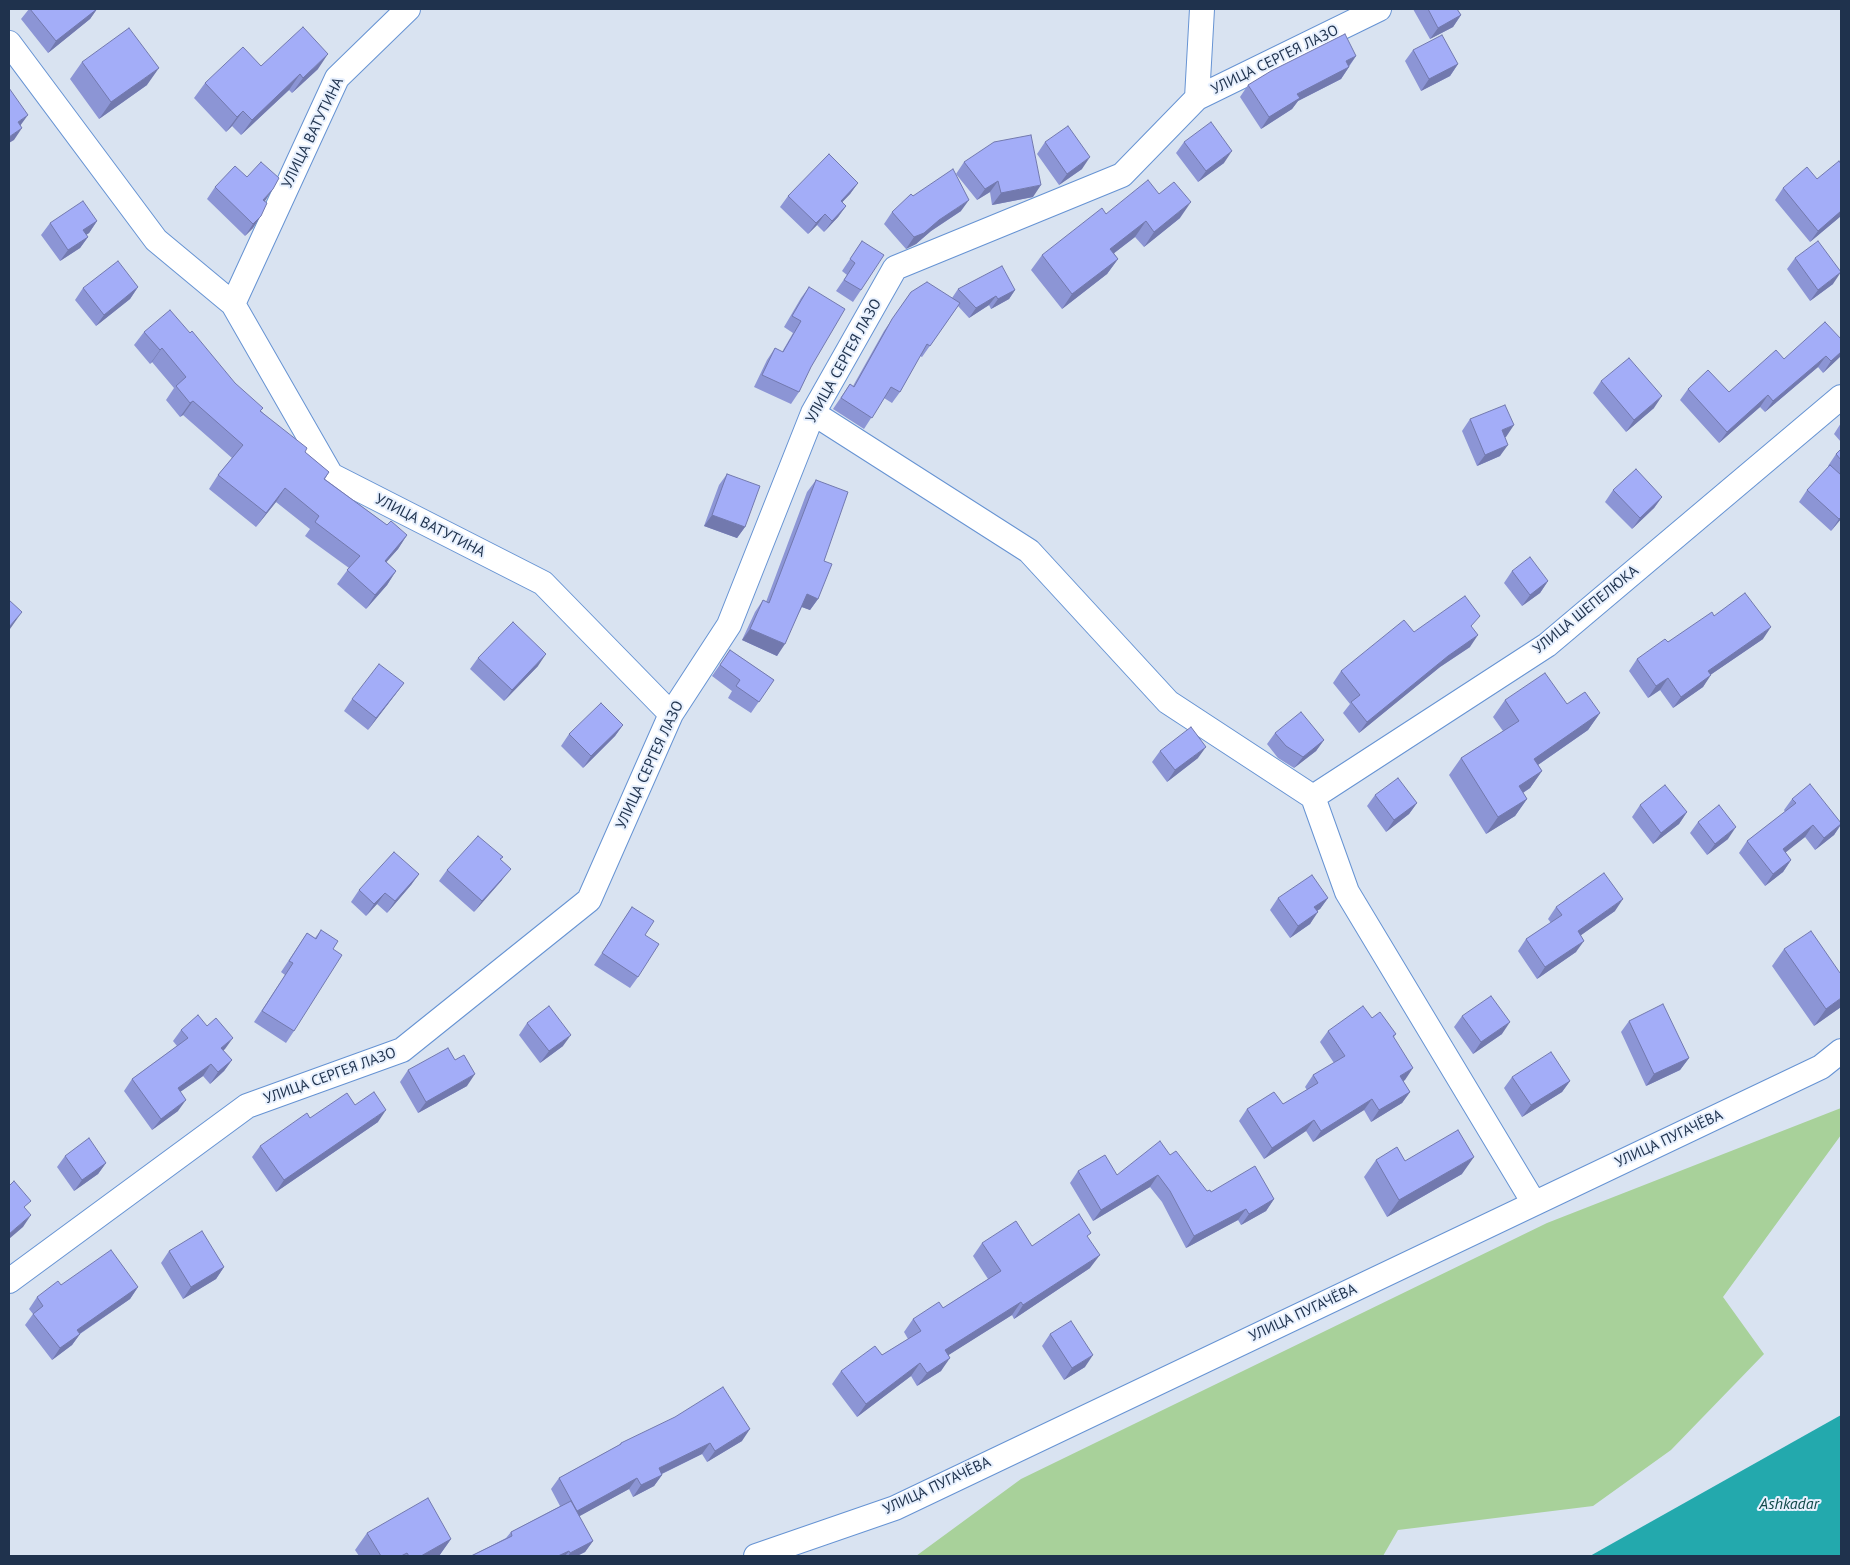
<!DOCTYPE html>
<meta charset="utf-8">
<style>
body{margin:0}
#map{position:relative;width:1850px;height:1565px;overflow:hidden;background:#d9e3f1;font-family:"PT Sans",sans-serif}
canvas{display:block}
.frame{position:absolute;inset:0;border:10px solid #1f324d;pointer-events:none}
</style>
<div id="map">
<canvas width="1850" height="1565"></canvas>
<div class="frame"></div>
</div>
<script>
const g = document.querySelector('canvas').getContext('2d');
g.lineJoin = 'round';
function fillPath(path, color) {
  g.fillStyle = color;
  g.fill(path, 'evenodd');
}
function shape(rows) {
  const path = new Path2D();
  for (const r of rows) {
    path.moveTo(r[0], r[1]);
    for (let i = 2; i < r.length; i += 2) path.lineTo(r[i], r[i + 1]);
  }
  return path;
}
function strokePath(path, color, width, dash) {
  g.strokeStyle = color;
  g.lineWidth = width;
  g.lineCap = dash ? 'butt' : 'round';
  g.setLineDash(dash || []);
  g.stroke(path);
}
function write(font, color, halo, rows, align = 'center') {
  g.font = font + ' "PT Sans",sans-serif';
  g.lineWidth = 4;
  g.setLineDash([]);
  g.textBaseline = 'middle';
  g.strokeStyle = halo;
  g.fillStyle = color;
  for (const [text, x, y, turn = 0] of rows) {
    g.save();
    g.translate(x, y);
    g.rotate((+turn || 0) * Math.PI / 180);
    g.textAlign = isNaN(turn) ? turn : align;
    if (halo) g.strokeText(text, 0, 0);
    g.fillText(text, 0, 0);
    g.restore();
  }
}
fillPath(shape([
 [1841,1108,1841,1135,1723,1297,1764,1354,1671,1450,1593,1506,1398,1530,1383,1556,916,1556,1021,1479,1547,1223]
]), '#a8d19a');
fillPath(shape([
 [1841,1415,1841,1556,1590,1556]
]), '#23a9ad');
const street = shape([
 [9,43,156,240,233,304,331,475,543,583,671,714],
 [1197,98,1379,9],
 [233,304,337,78,408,9],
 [813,413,1029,551,1168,702,1313,797,1347,892,1534,1203],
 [1313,797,1547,645,1841,397],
 [9,1281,247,1106,402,1050,589,900,671,714,729,625,813,413,895,268,1122,175,1197,98,1202,9],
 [756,1556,895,1508,1821,1067,1841,1051]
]);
strokePath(street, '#6693d3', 26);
strokePath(street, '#fff', 24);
fillPath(shape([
 [29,9,97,9,90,19,48,53,21,19],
 [1413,9,1457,9,1461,15,1453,27,1430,39],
 [1413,50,1458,64,1450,76,1421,91,1405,61],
 [1356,56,1341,79,1298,101,1292,109,1261,129,1240,97,1248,85],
 [82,62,147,85,99,119,70,79],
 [261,66,318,69,292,93,289,90,241,135,232,126,226,132,194,98,205,83],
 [1045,142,1082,169,1059,185,1037,154],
 [1184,142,1224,163,1198,182,1176,153],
 [964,162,1033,197,992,205,990,192,977,200,956,174],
 [1841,164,1841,216,1810,242,1775,200,1783,188,1817,179],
 [858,183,850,194,842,202,846,206,838,217,824,232,817,225,808,234,780,207,788,196],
 [215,187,265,201,253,228,245,236,207,199],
 [1159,194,1180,218,1144,247,1135,237,1114,253,1118,259,1107,274,1062,309,1031,270,1042,255,1106,214],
 [913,196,961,211,931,231,916,244,906,249,884,224,892,212],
 [97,221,89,233,86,235,88,237,80,248,60,261,41,235,50,223],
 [862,241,861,290,853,302,836,291,847,275,842,271],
 [1795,258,1833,284,1810,301,1787,269],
 [138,287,130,299,96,326,75,300,83,288],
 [809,287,811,367,799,392,791,404,754,387,767,360,775,348,782,352,793,333,784,327,801,298],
 [958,289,1015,290,1009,299,991,309,989,305,969,318,958,306,922,357,920,356,900,392,892,403,884,398,864,429,833,409,850,384,853,386,884,331,911,292,952,298],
 [144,332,235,383,261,411,305,452,329,472,325,479,387,525,407,535,398,549,386,562,396,571,387,585,366,609,337,584,349,568,305,536,310,529,276,502,256,527,209,489,218,475,232,458,183,415,180,417,166,400,174,388,152,362,150,364,134,345],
 [1841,339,1841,355,1823,373,1818,367,1765,412,1760,407,1719,443,1680,400,1688,389,1729,392,1784,359],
 [1601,381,1654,408,1626,432,1593,393],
 [1470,419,1506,437,1504,437,1500,456,1477,466,1462,431],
 [1841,423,1841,442,1834,434],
 [1841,449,1841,519,1831,531,1799,502,1807,490,1829,467,1828,466,1836,454],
 [727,474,745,527,737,538,704,526,719,485],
 [816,480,824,561,818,599,810,610,802,607,777,656,742,640,755,612,763,600,766,602,807,492],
 [1613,490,1662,497,1654,508,1632,529,1605,502],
 [1512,571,1548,581,1540,593,1522,606,1504,583],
 [1714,616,1763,639,1710,675,1703,687,1673,708,1660,690,1648,698,1629,671,1637,659],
 [1472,627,1470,647,1440,667,1359,733,1343,713,1350,704,1333,683,1341,671,1414,632],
 [730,650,774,680,751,713,728,698,732,691,712,676],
 [478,658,538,666,504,701,470,669],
 [404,683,368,730,344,711,352,699],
 [1505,700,1567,704,1600,713,1588,730,1538,765,1542,771,1530,788,1523,793,1527,799,1515,816,1486,834,1449,775,1461,758,1503,731,1493,717],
 [623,725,615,736,583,768,561,746,569,734],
 [1275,733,1324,740,1316,751,1294,768,1278,758,1267,744],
 [1160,751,1198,758,1167,782,1152,762],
 [1375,795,1417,803,1409,814,1386,832,1367,806],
 [1792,799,1841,823,1841,825,1834,835,1815,850,1805,837,1785,852,1791,860,1783,872,1765,886,1739,853,1747,841,1785,812,1784,810],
 [1640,805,1687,812,1679,824,1653,844,1632,817],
 [1698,822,1728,839,1707,855,1690,833],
 [503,857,500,860,502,880,474,912,439,881,447,870],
 [419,874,411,885,387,913,377,904,366,916,351,902,359,890],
 [1278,898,1328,898,1320,909,1317,911,1310,924,1290,938,1270,910],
 [632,907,645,935,638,977,630,988,594,965],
 [1556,907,1615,911,1581,935,1576,952,1537,979,1518,951,1526,939,1551,923,1548,919],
 [321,930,333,949,294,1031,286,1043,254,1022,285,975,281,972,307,933,315,938],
 [1784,949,1841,1007,1814,1026,1772,966],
 [1462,1016,1502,1034,1473,1054,1454,1027],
 [1372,1018,1396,1034,1394,1037,1405,1080,1403,1081,1410,1092,1402,1103,1371,1122,1364,1110,1313,1142,1306,1131,1264,1159,1239,1121,1247,1109,1283,1104,1307,1090,1305,1087,1313,1075,1334,1063,1320,1042,1328,1031],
 [1629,1021,1689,1058,1680,1070,1646,1086,1621,1032],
 [527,1023,563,1046,540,1063,519,1035],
 [181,1030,225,1049,223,1050,232,1060,224,1071,210,1084,203,1076,180,1092,178,1111,152,1130,124,1091,132,1079,177,1046,173,1041],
 [408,1070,467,1086,418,1113,400,1082],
 [1512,1077,1570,1081,1562,1092,1522,1117,1504,1088],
 [355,1105,378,1122,276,1192,252,1157,260,1146,310,1118],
 [1170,1155,1207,1191,1274,1199,1266,1211,1241,1225,1238,1220,1186,1248,1162,1202,1150,1187,1093,1221,1070,1183,1078,1171,1117,1175],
 [65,1156,106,1163,98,1174,74,1191,57,1167],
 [1376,1160,1405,1161,1462,1174,1387,1217,1364,1177],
 [1088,1238,1090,1268,1014,1319,1012,1315,948,1355,941,1371,917,1386,911,1376,857,1417,832,1384,841,1371,882,1355,908,1339,904,1332,913,1319,943,1308,988,1279,973,1256,982,1243,1032,1246],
 [169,1251,224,1267,216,1279,183,1299,161,1263],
 [61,1285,138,1287,130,1299,80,1334,72,1345,52,1360,25,1325,33,1314,29,1309,37,1297],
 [1050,1334,1085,1367,1064,1380,1042,1346],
 [742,1441,707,1462,702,1454,662,1474,662,1475,654,1486,633,1497,629,1489,579,1516,593,1541,585,1552,577,1556,471,1556,506,1538,511,1532,560,1506,551,1489,559,1478,619,1445,621,1443],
 [367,1533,451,1539,439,1556,359,1556,355,1550]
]), '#8c95d5');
fillPath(shape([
 [97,9,90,19,48,53,56,41],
 [1461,15,1453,27,1430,39,1438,28],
 [328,54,318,69,292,93,303,78],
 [1356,56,1348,67,1346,61],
 [1458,64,1450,76,1421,91,1429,79],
 [1349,67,1341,79,1298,101,1292,109,1261,129,1269,117,1297,94],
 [159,68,147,85,99,119,111,102],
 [300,74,289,90,241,135,252,120],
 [243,111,232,126,226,132,237,117],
 [28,115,20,126,18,122],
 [22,128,14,140,9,143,9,137],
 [1232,151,1224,163,1198,182,1206,171],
 [1090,157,1082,169,1059,185,1067,174],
 [998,181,990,192,977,200,985,189],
 [858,183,850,194,833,212,841,201],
 [1041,185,1033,197,992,205,1001,193],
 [273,189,265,201,255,211,263,200],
 [969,200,961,211,931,231,916,244,906,249,914,237],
 [1191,202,1180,218,1144,247,1154,232],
 [846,206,838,217,824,232,832,221],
 [1841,211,1841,216,1810,242,1818,231],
 [825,214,817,225,808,234,816,223],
 [261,216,253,228,245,236,253,224],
 [97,221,89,233,75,242,83,230],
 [1146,221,1135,237,1100,264,1110,249],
 [88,237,80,248,60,261,68,250],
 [1118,259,1107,274,1062,309,1072,294],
 [1841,272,1833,284,1810,301,1818,290],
 [138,287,130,299,96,326,104,315],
 [1015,290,1009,299,991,309,998,299],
 [996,296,989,305,969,318,976,308],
 [162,348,152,362,150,364,160,350],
 [1841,352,1841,355,1840,357,1823,373,1831,361],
 [1826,356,1818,367,1765,412,1773,401],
 [1768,395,1760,407,1719,443,1727,432],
 [1662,396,1654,408,1626,432,1634,420],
 [193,401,183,415,180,417,190,403],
 [1514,425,1506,437,1494,442,1502,430],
 [1508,445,1500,456,1477,466,1485,455],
 [285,488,276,502,256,527,266,513],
 [1662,497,1654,508,1632,529,1640,518],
 [712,515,745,527,737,538,704,526],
 [1841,517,1841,519,1831,531,1839,519],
 [407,535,398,549,375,575,385,561],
 [396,571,387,585,366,609,375,595],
 [1548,581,1540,593,1522,606,1530,595],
 [807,594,818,599,810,610,799,606],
 [22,612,10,629,9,631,9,627],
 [1771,627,1763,639,1700,682,1708,671],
 [750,629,785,644,777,656,742,640],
 [1478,635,1470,647,1440,667,1359,733,1367,722,1448,656],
 [546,654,538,666,504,701,512,690],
 [1711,675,1703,687,1673,708,1681,697],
 [1668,678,1660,690,1648,698,1656,686],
 [404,683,395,695,368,730,376,718],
 [1600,713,1588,730,1522,776,1534,759],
 [623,725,615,736,583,768,591,756],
 [1324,740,1316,751,1294,768,1303,757],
 [1206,747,1198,758,1167,782,1175,770],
 [1542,771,1530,788,1507,803,1519,786],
 [1527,799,1515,816,1486,834,1498,817],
 [1417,803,1409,814,1386,832,1394,820],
 [1687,812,1679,824,1653,844,1661,833],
 [1841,824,1834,835,1815,850,1824,838],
 [1813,825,1805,837,1775,861,1783,849],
 [1736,827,1728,839,1707,855,1715,844],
 [1791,860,1783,872,1765,886,1773,874],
 [511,869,502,880,474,912,482,901],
 [419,874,411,885,387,913,395,901],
 [385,893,377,904,366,916,374,904],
 [1328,898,1320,909,1306,918,1314,907],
 [1623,899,1615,911,1570,943,1578,931],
 [1318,912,1310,924,1290,938,1298,926],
 [1584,941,1576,952,1537,979,1545,967],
 [1841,998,1841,1007,1814,1026,1826,1009],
 [1510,1022,1502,1034,1473,1054,1481,1042],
 [571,1035,563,1046,540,1063,549,1051],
 [233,1038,225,1049,213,1059,221,1048],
 [1689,1058,1680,1070,1646,1086,1654,1074],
 [232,1060,224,1071,210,1084,218,1072],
 [211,1064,203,1076,170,1099,178,1088],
 [1413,1068,1405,1080,1392,1088,1400,1076],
 [475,1074,467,1086,418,1113,426,1102],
 [1570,1081,1562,1092,1522,1117,1531,1105],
 [1410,1092,1402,1103,1371,1122,1379,1110],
 [1372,1099,1364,1110,1313,1142,1321,1131],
 [186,1100,178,1111,152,1130,161,1119],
 [386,1110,378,1122,276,1192,284,1180],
 [1314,1120,1306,1131,1264,1159,1272,1148],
 [1474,1157,1462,1174,1387,1217,1399,1200],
 [106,1163,98,1174,74,1191,82,1180],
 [1158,1175,1150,1187,1093,1221,1101,1210],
 [1274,1199,1266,1211,1241,1225,1249,1214],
 [1246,1209,1238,1220,1186,1248,1194,1236],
 [31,1215,23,1227,9,1239,9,1234],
 [1100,1255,1090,1268,1014,1319,1023,1305],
 [224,1267,216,1279,183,1299,191,1287],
 [138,1287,130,1299,69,1341,77,1330],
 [1021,1302,1012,1315,936,1363,945,1350],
 [80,1334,72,1345,52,1360,60,1348],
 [1093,1355,1085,1367,1064,1380,1072,1368],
 [950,1358,941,1371,917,1386,927,1373],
 [920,1363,911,1376,857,1417,866,1404],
 [750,1429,742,1441,707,1462,715,1451],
 [710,1443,702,1454,651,1479,659,1468],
 [662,1475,654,1486,633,1497,641,1485],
 [637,1478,629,1489,569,1522,577,1511],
 [451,1539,439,1556,421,1556],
 [593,1541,585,1552,577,1556,568,1556,570,1553],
 [569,1551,565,1556,558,1556]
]), '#7279ae');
const building = shape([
 [30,9,97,9,56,41,30,9],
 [1428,9,1457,9,1461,15,1438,28,1428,9],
 [303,27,328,54,303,78,300,74,252,120,243,111,237,117,205,83,243,47,261,66,303,27],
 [129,28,159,68,111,102,82,62,129,28],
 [1345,34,1356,56,1346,61,1349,67,1297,94,1300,98,1269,117,1248,85,1271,71,1345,34],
 [1442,35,1458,64,1429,79,1413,50,1442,35],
 [9,88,28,115,18,122,22,128,9,137,9,88],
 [1211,122,1232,151,1206,171,1184,142,1211,122],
 [1068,126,1090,157,1067,174,1045,142,1068,126],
 [1031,135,1041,185,1001,193,998,181,985,189,964,162,994,142,1031,135],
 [829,154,858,183,841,201,846,206,832,221,825,214,816,223,788,196,829,154],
 [1839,161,1841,164,1841,211,1818,231,1783,188,1807,167,1817,179,1839,161],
 [261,162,279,178,273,189,263,200,267,203,261,216,253,224,215,187,235,166,247,177,261,162],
 [953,169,969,200,939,220,924,233,914,237,892,212,911,194,913,196,953,169],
 [1148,180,1159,194,1174,182,1191,202,1154,232,1146,221,1110,249,1118,259,1072,294,1042,255,1102,208,1106,214,1148,180],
 [83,201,97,221,83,230,88,237,68,250,50,223,83,201],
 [862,241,884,255,861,290,844,280,855,263,850,259,862,241],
 [1818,241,1841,272,1818,290,1795,258,1818,241],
 [118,261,138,287,104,315,83,288,118,261],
 [1002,266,1015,290,998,299,996,296,976,308,958,289,1002,266],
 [927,282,960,303,930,346,927,344,900,392,891,387,872,418,841,398,850,384,854,387,892,319,911,292,927,282],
 [809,287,845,309,811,367,799,392,762,375,775,348,783,352,801,321,792,316,809,287],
 [170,310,190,333,192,331,235,383,263,408,260,411,307,448,305,452,329,472,324,479,387,525,391,521,407,535,385,561,396,571,375,595,347,570,360,556,315,522,319,516,285,488,266,513,218,475,243,445,193,401,190,403,176,386,186,377,162,348,160,350,144,332,170,310],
 [1825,322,1841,339,1841,352,1831,361,1826,356,1773,401,1768,395,1727,432,1688,389,1708,370,1729,392,1776,350,1784,359,1825,322],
 [1629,358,1662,396,1634,420,1601,381,1629,358],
 [1505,405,1514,425,1502,430,1508,445,1485,455,1470,419,1505,405],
 [1841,449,1841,460,1836,454,1841,449],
 [1830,465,1841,475,1841,517,1839,519,1807,490,1830,465],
 [1636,469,1662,497,1640,518,1613,490,1636,469],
 [727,474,760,486,745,527,712,515,727,474],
 [816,480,848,492,824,561,832,564,818,599,807,594,785,644,750,629,763,600,769,603,816,480],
 [1530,557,1548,581,1530,595,1512,571,1530,557],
 [1745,593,1771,627,1708,671,1711,675,1681,697,1668,678,1656,686,1637,659,1665,639,1668,642,1712,612,1714,616,1745,593],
 [1465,596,1480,616,1471,626,1478,635,1448,656,1367,722,1351,702,1360,695,1341,671,1404,620,1414,632,1465,596],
 [9,600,22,612,9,627,9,600],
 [513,622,546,654,512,690,478,658,513,622],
 [730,650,774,680,759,702,736,686,740,680,720,665,730,650],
 [379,664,404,683,376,718,352,699,379,664],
 [1545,673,1567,704,1585,692,1600,713,1534,759,1542,771,1519,786,1527,799,1498,817,1461,758,1519,721,1505,700,1545,673],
 [601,703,623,725,591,756,569,734,601,703],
 [1301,712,1324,740,1303,757,1286,746,1275,733,1301,712],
 [1191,727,1206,747,1175,770,1160,751,1191,727],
 [1398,778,1417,803,1394,820,1375,795,1398,778],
 [1810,784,1841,823,1841,824,1824,838,1813,825,1783,849,1791,860,1773,874,1747,841,1796,803,1792,799,1810,784],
 [1665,785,1687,812,1661,833,1640,805,1665,785],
 [1719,805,1736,827,1715,844,1698,822,1719,805],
 [478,836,503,857,500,859,511,869,482,901,447,870,478,836],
 [394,852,419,874,395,901,385,893,374,904,359,890,394,852],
 [1604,873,1623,899,1578,931,1584,941,1545,967,1526,939,1562,915,1556,907,1604,873],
 [1312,875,1328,898,1314,907,1318,912,1298,926,1278,898,1312,875],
 [632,907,654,921,645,935,659,944,638,977,602,953,632,907],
 [321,930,338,941,333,949,342,955,294,1031,262,1011,293,963,289,961,307,933,316,939,321,930],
 [1811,931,1840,973,1841,972,1841,998,1826,1009,1784,949,1811,931],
 [1491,996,1510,1022,1481,1042,1462,1016,1491,996],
 [1663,1004,1689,1058,1654,1074,1629,1021,1663,1004],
 [549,1006,571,1035,549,1051,527,1023,549,1006],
 [1363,1006,1372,1018,1380,1012,1396,1034,1393,1036,1413,1068,1400,1076,1410,1092,1379,1110,1372,1099,1321,1131,1314,1120,1272,1148,1247,1109,1274,1092,1283,1104,1318,1083,1313,1075,1345,1056,1328,1031,1363,1006],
 [198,1015,207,1026,216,1018,233,1038,221,1048,232,1060,218,1072,211,1064,178,1088,186,1100,161,1119,132,1079,188,1038,181,1030,198,1015],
 [448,1048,455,1060,464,1055,475,1074,426,1102,408,1070,448,1048],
 [1551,1052,1570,1081,1531,1105,1512,1077,1551,1052],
 [374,1092,386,1110,284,1180,260,1146,307,1113,310,1118,347,1093,355,1105,374,1092],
 [1458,1130,1474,1157,1399,1200,1376,1160,1397,1147,1405,1161,1458,1130],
 [89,1138,106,1163,82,1180,65,1156,89,1138],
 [1160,1141,1170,1155,1176,1151,1207,1191,1210,1190,1211,1192,1255,1166,1274,1199,1249,1214,1246,1209,1194,1236,1170,1191,1158,1175,1101,1210,1078,1171,1105,1155,1117,1175,1160,1141],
 [14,1181,31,1201,24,1207,31,1215,9,1234,9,1186,14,1181],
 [1079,1214,1091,1233,1087,1236,1100,1255,1023,1305,1021,1302,945,1350,950,1358,927,1373,920,1363,866,1404,841,1371,875,1346,882,1355,921,1331,913,1319,939,1302,943,1308,1001,1271,982,1243,1016,1221,1032,1246,1079,1214],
 [202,1231,224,1267,191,1287,169,1251,202,1231],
 [111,1250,138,1287,77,1330,80,1334,60,1348,33,1314,43,1306,37,1297,58,1281,61,1285,111,1250],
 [1071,1321,1093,1355,1072,1368,1050,1334,1071,1321],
 [723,1387,750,1429,715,1451,710,1443,659,1468,662,1475,641,1485,637,1478,577,1511,559,1478,621,1444,621,1443,675,1417,723,1387],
 [428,1498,451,1539,421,1556,409,1556,407,1553,401,1556,381,1556,367,1533,428,1498],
 [571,1501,593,1541,570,1553,569,1551,558,1556,471,1556,512,1536,511,1532,571,1501]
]);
fillPath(building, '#a3adf8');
strokePath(building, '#7279ae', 1);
write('15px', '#1f324d', '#e7f0fe', [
 ["УЛИЦА СЕРГЕЯ ЛАЗО",1275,60,-26],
 ["УЛИЦА ВАТУТИНА",313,133,-64],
 ["УЛИЦА СЕРГЕЯ ЛАЗО",844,361,-61],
 ["УЛИЦА ВАТУТИНА",430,526,27],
 ["УЛИЦА ШЕПЕЛЮКА",1586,610,-39],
 ["УЛИЦА СЕРГЕЯ ЛАЗО",650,765,-65],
 ["УЛИЦА СЕРГЕЯ ЛАЗО",330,1076,-20],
 ["УЛИЦА ПУГАЧЁВА",1669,1139,-25],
 ["УЛИЦА ПУГАЧЁВА",1303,1313,-25],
 ["УЛИЦА ПУГАЧЁВА",937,1486,-25]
]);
write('italic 16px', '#12494a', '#e7f0fe', [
 ["Ashkadar",1789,1504]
]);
</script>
